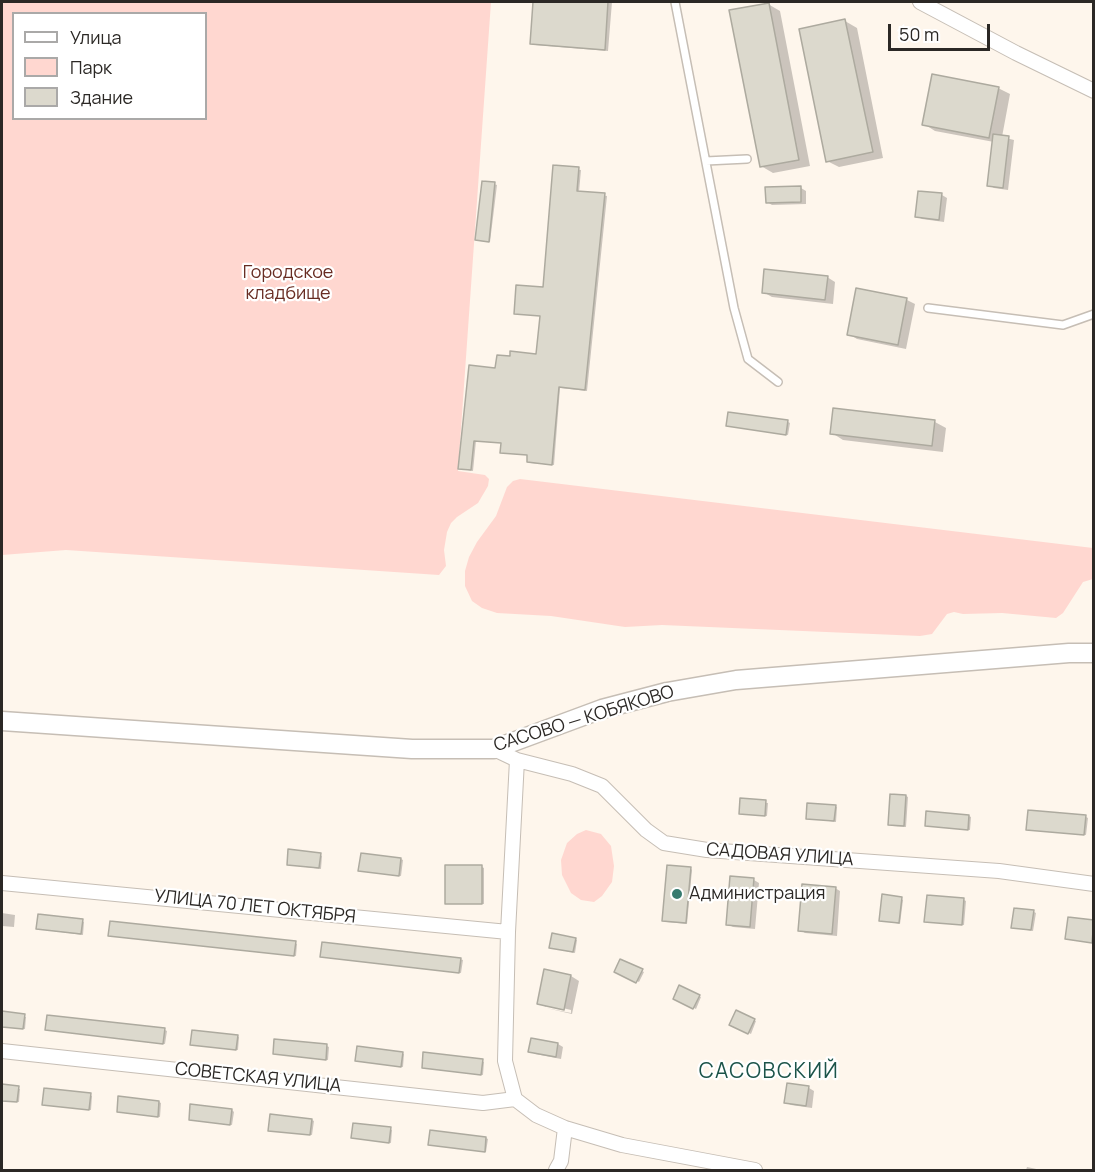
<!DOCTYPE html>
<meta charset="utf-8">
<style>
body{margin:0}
#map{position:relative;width:1095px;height:1172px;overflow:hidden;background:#fef6ec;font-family:Manrope,sans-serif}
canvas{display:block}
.frame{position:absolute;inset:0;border:3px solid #2b2825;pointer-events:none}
.legend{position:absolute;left:12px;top:12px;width:195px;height:108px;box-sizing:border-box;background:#fff;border:2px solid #aaa9a8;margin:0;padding:8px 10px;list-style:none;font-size:18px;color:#2b2825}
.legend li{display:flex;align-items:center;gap:12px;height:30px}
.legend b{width:30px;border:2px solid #aaa9a8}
.scale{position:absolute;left:888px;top:24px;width:102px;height:27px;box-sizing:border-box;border:3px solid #2b2825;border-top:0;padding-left:8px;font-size:18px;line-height:21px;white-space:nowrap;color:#2b2825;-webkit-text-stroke:4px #fff;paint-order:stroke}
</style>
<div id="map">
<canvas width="1095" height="1172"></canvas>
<div class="frame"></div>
<ul class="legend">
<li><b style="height:8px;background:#fff"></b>Улица</li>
<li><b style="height:16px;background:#ffd7d0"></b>Парк</li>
<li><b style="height:16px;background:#dcd9cd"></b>Здание</li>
</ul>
<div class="scale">50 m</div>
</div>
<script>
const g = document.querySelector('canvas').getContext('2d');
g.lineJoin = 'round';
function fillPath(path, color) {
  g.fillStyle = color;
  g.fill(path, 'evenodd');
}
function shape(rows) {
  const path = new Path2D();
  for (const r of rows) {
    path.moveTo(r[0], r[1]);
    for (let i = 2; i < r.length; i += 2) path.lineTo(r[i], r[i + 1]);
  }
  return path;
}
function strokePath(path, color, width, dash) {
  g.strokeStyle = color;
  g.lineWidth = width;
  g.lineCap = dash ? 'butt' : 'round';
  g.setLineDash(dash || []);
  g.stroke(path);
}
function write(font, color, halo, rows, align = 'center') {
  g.font = font + ' Manrope,sans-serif';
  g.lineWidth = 4.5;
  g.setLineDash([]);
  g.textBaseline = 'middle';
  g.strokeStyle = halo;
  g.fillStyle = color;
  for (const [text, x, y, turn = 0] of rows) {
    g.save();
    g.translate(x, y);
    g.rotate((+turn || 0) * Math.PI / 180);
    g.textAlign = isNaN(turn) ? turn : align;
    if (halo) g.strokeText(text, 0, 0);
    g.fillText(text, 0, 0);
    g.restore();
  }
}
fillPath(shape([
 [2,2,491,2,458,471,485,475,489,479,488,486,478,503,457,517,451,523,447,532,444,550,446,566,439,575,66,550,2,555],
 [14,14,206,14,206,118,14,118],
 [520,479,1093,548,1093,579,1083,582,1063,613,1056,618,1002,613,963,614,954,612,947,614,932,634,920,636,662,625,625,627,551,616,497,613,482,608,472,601,465,586,465,571,469,557,477,542,496,516,507,487,513,481],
 [586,830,601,834,611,846,614,866,612,882,602,896,594,902,581,900,571,893,562,875,561,860,567,843,577,834]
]), '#ffd7d0');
fillPath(shape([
 [535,2,612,2,608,51,535,45,531,43],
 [768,4,780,11,810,166,773,173,761,166],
 [845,21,857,28,883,158,839,167,827,161],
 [998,88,1010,94,1002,137,1014,140,1008,190,994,188,989,185,994,142,935,131,924,124],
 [555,167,581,170,579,192,607,196,587,391,560,388,554,465,530,463,528,462,529,455,503,443,476,441,473,471,462,469,460,468,497,370,538,355,541,316,516,313,544,289],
 [494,184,497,185,490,242,479,241,477,240],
 [801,188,806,191,806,204,772,205,767,202],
 [942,195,947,198,944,222,922,219,916,216],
 [827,277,835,282,833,304,772,297,763,292],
 [907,300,915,304,906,349,857,339,849,334],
 [788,422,790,423,788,435,730,426],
 [935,422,946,428,943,452,843,440,832,433],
 [906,796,908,797,906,827,892,826,889,824],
 [741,800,768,803,767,816,742,814],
 [835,806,837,807,836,822,807,818],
 [928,812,969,816,971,817,970,830,928,826],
 [1086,817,1088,818,1086,835,1030,830],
 [320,855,322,856,321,869,290,865],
 [401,859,403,860,401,876,362,871],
 [482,867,484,868,484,904,446,903],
 [690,868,692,870,687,924,666,922,664,920],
 [731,878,754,880,759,883,755,929,733,927,727,924],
 [835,888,840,891,837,936,805,933,800,930],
 [901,899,903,900,900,924,881,920],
 [964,900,966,901,964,925,928,922],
 [1034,912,1036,913,1033,931,1015,928],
 [2,913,15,915,14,927,2,926],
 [82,921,84,922,83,935,38,929],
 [110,935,295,943,297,944,296,956],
 [575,939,577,940,575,953,552,948],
 [322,957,460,959,463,960,461,973],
 [621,961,644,972,639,982,616,972],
 [571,976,579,981,572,1014,546,1008,571,1013,571,1010,546,1004,546,1007,539,1003],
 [680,987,701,997,696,1009,674,998],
 [737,1012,756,1021,751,1034,731,1025],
 [2,1013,26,1017,25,1029,2,1027],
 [47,1030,165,1030,167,1031,165,1044],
 [237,1036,239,1037,238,1050,194,1045],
 [532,1039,558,1044,563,1047,561,1059,535,1054,530,1051],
 [327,1046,329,1047,328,1060,276,1054],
 [402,1053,404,1054,403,1067,356,1061],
 [482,1061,484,1062,483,1075,423,1067],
 [2,1085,20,1089,19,1102,2,1101],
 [788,1085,809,1088,814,1091,812,1108,791,1105,785,1102],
 [90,1095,92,1096,91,1110,46,1105],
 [159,1102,161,1103,160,1117,120,1112],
 [232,1110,234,1112,232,1125,190,1120],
 [272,1116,312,1120,314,1121,312,1135,272,1131],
 [390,1129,392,1130,391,1143,353,1138],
 [486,1138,488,1139,486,1152,430,1144],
 [1027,1167,1041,1170,1026,1170]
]), '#0003');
const building = shape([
 [533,2,608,2,605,50,530,44,533,2],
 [769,3,799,160,760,167,729,10,769,3],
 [845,19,873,152,826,162,799,29,845,19],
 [932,74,999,87,989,138,922,125,932,74],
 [993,134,1009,136,1003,188,987,186,993,134],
 [553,165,579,167,577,191,605,193,585,390,559,387,552,465,527,462,527,455,500,453,501,443,474,441,471,470,458,469,469,365,495,368,497,355,510,356,510,351,536,354,540,316,514,314,516,285,543,287,553,165],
 [482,181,495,182,489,242,475,240,482,181],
 [801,186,801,202,766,203,765,187,801,186],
 [918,191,942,193,939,220,915,217,918,191],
 [764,269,828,276,825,300,762,293,764,269],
 [856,288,907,298,898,345,847,335,856,288],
 [833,408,935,420,932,446,830,434,833,408],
 [728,412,788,420,786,435,726,426,728,412],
 [890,794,906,795,904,826,888,825,890,794],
 [740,798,766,800,765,816,739,814,740,798],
 [807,803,836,805,834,821,806,819,807,803],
 [1028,810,1086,815,1084,835,1026,830,1028,810],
 [926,811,969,815,968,830,925,826,926,811],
 [288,849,321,853,319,868,287,865,288,849],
 [361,853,401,858,399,876,358,871,361,853],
 [445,865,482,865,482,904,445,904,445,865],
 [667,865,691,867,686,923,662,921,667,865],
 [730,876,754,878,750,927,726,925,730,876],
 [802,884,836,887,832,934,798,931,802,884],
 [882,894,902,897,899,923,879,921,882,894],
 [927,895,964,898,962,925,924,922,927,895],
 [1014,908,1034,910,1031,930,1011,928,1014,908],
 [38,914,83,919,81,934,36,929,38,914],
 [1068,917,1094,920,1092,943,1065,939,1068,917],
 [110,921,296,941,294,956,108,936,110,921],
 [552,933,576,938,573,952,549,948,552,933],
 [322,942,461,958,459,973,320,957,322,942],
 [620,959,643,969,636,983,614,972,620,959],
 [544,969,571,975,564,1010,537,1004,544,969],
 [679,985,700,995,693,1009,673,999,679,985],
 [736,1010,755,1019,748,1034,729,1025,736,1010],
 [2,1011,25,1014,23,1029,2,1027,2,1011],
 [47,1015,165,1028,163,1044,45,1030,47,1015],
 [192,1030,238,1035,236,1050,190,1045,192,1030],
 [531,1038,558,1043,556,1057,528,1052,531,1038],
 [274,1039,327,1044,326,1060,273,1054,274,1039],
 [357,1046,403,1052,401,1067,355,1061,357,1046],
 [423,1052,483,1059,481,1075,422,1068,423,1052],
 [787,1083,809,1086,806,1106,784,1103,787,1083],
 [2,1084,19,1086,17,1102,2,1101,2,1084],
 [44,1088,91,1093,89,1110,42,1105,44,1088],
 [118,1096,159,1101,158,1117,117,1112,118,1096],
 [190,1104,232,1109,230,1125,189,1120,190,1104],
 [270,1114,312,1119,310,1135,268,1131,270,1114],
 [353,1123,391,1127,389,1143,351,1138,353,1123],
 [430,1130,486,1137,485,1152,428,1145,430,1130]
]);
fillPath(building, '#dcd9cd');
strokePath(building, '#adaa9f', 1.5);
const service = shape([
 [675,2,734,308,748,359,778,382],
 [706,161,747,159],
 [928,308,1063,325,1094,314]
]);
const minor = shape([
 [920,2,1016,53,1094,91],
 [494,749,517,760,572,774,602,786,646,830,664,843,707,850,999,871,1094,884],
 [517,760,508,932,505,1061,515,1099,536,1115,565,1128,622,1145,755,1170],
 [2,883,508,932],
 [2,1051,483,1103,515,1099],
 [556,1170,561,1161,565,1128]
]);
const tertiary = shape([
 [2,721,412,749,494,749,602,709,667,692,736,680,1069,653,1094,653]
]);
strokePath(service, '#c6beb5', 10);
strokePath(minor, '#c6beb5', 16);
strokePath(tertiary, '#c6beb5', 21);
strokePath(service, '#fff', 7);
strokePath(minor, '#fff', 14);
strokePath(tertiary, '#fff', 18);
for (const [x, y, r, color] of [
 [677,894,6,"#377b6f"]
]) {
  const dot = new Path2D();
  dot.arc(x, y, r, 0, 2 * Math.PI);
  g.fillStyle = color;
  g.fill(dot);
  strokePath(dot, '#fff', 2);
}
write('18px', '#682c22', '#fff', [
 ["Городское",288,273],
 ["кладбище",288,294]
]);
write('18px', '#2b2825', '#fff', [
 ["САСОВО — КОБЯКОВО",584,719,-17],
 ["САДОВАЯ УЛИЦА",780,855,4],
 ["УЛИЦА 70 ЛЕТ ОКТЯБРЯ",255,907,6],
 ["СОВЕТСКАЯ УЛИЦА",258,1078,6]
]);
write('18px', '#2b2825', '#fff', [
 ["Администрация",689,894]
], 'left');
g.letterSpacing = '1.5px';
write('21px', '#1c544a', '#fff', [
 ["САСОВСКИЙ",769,1072]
]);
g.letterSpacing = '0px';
</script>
